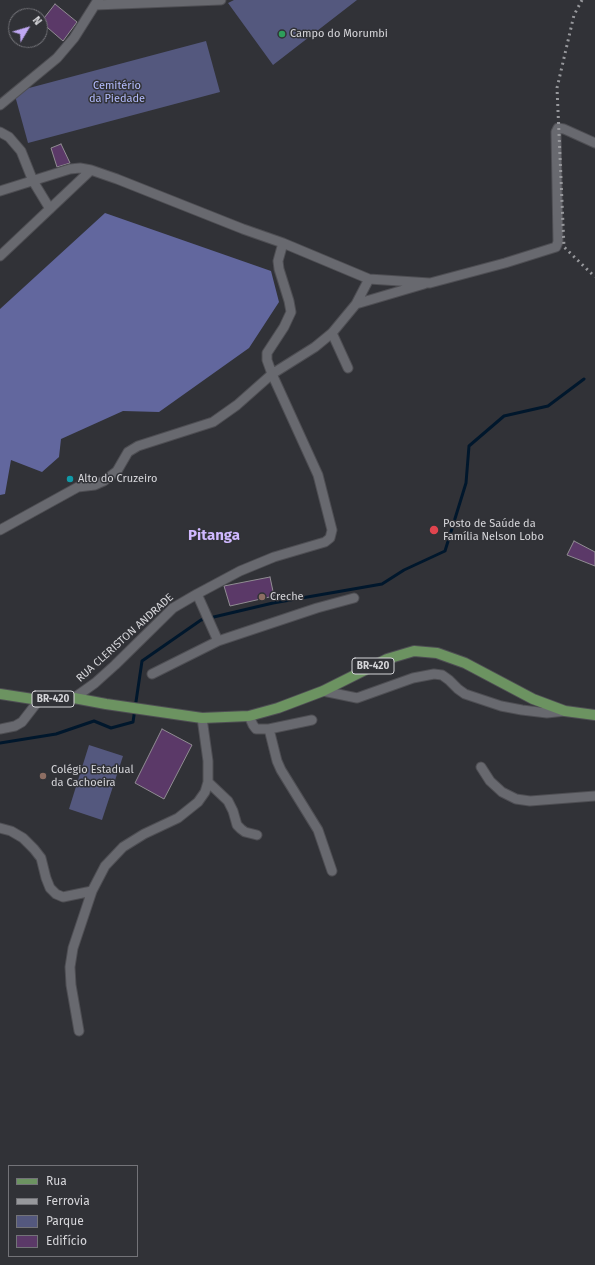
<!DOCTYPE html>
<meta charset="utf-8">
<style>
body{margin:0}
#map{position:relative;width:595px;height:1265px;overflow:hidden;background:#313237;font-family:"Fira Sans",sans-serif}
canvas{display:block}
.legend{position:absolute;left:8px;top:1165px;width:130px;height:92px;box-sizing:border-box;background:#313237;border:1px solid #737378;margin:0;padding:5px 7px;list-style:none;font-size:12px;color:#d5d5d9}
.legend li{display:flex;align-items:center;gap:8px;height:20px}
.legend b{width:20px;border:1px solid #737378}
.north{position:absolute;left:8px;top:8px;width:40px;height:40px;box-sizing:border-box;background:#313237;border:1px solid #737378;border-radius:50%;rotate:52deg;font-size:11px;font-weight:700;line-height:16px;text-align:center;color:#d5d5d9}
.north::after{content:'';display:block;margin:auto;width:14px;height:18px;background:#c0a8f3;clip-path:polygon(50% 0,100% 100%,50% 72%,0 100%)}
</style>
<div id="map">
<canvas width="595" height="1265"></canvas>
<ul class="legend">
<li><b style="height:5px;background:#6c9361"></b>Rua</li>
<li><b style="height:5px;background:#97989c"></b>Ferrovia</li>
<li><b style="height:11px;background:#54587e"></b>Parque</li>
<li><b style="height:11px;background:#5b3968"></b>Edifício</li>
</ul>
<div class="north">N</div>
</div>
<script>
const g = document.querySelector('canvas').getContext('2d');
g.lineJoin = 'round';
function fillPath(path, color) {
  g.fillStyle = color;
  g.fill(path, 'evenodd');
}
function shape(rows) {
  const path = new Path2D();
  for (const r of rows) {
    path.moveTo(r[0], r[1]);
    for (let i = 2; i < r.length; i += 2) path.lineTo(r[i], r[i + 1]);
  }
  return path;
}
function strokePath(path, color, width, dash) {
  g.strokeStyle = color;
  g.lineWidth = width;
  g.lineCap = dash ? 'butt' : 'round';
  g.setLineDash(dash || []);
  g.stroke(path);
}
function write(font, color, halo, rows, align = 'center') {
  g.font = font + ' "Fira Sans",sans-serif';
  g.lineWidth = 3;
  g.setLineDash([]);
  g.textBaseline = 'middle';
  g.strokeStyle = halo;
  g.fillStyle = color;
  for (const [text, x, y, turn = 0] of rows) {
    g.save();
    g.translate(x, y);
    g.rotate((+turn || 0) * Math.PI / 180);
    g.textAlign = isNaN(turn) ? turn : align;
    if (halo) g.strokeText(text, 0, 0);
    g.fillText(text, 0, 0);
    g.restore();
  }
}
fillPath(shape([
 [234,0,357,0,273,65,228,3],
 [206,41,220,92,28,143,14,92],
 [89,745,123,756,102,820,69,809]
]), '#54587e');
fillPath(shape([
 [105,213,271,271,279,302,249,348,159,412,123,411,61,439,59,457,42,472,11,460,5,494,0,495,0,309]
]), '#62679e');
strokePath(shape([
 [0,743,56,734,94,721,111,728,133,722,142,661,201,620,273,603,382,584,404,570,445,551,466,483,469,446,504,416,548,406,584,379]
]), '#00172c', 3);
const building = shape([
 [55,4,77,22,63,41,41,22,55,4],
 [61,144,70,163,57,167,51,148,61,144],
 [574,541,595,552,595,566,567,555,574,541],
 [270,577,274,596,230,606,224,586,270,577],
 [162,729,192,745,164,799,135,783,162,729]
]);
fillPath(building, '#5b3968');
strokePath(building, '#918d93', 1);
const minor = shape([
 [95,5,221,0],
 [0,105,57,58,74,38,98,0],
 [0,132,9,137,21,151,33,181,50,209],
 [0,191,70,169,80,168,91,170,117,179,243,229,283,243,369,279,430,283,505,263,556,247,558,242,556,132,558,128,564,129,595,143],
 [283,243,278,261,279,269,289,301,291,312,284,327,267,353,267,360,272,374,315,347,332,333,356,304],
 [0,256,91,170],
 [369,279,356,304,424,284],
 [332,333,348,368],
 [0,530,78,487,95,485,104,481,117,471,128,452,138,446,213,422,237,405,272,374,318,475,332,530,330,538,325,542,274,557,240,571,197,594,173,608,115,665,95,683,74,698],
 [197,594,218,641],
 [152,674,218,641,317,608,354,598],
 [323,691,357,698,413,678,434,674,442,675,449,680,458,689,465,694,501,706,522,710,547,713,565,711],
 [249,716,253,725,256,729,269,729,312,720],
 [0,729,15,726,22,722,39,700],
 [269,729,277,761,281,770,318,830,332,871],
 [481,767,490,781,502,792,516,799,530,801,595,796],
 [208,782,228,801,233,811,237,825,241,829,245,832,257,835],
 [0,828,11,831,23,838,34,849,41,858,46,878,50,888,56,894,63,897,92,891],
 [79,1031,71,985,70,967,73,948,92,891,105,866,123,847,144,834,178,818,198,802,205,792,208,782,208,761,202,718]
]);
const primary = shape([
 [0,694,39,700,74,698,106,704,202,718,249,716,278,708,323,691,387,659,414,651,437,653,465,663,533,699,565,711,595,715]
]);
strokePath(minor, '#4e4e53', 11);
strokePath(primary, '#4e4e53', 12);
strokePath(minor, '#68696f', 9);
strokePath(primary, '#6c9361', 10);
strokePath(shape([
 [582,0,574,15,557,88,564,247,595,277]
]), '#97989c', 3, [2, 4]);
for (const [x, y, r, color] of [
 [282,34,4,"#2e9e5b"],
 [70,479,4,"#0f9aa8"],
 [434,530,5,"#e0444e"],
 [262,597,4,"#8d6e63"],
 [43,776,4,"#8d6e63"]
]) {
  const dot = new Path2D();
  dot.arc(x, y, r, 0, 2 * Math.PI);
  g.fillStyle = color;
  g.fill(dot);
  strokePath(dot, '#313237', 1.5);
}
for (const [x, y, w] of [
 [373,666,42],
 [53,699,42]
]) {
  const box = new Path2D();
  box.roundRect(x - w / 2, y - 8, w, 16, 3);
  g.fillStyle = '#313237';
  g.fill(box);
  strokePath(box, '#d5d5d9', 1);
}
write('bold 10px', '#d5d5d9', null, [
 ["BR-420",373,666],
 ["BR-420",53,699]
]);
write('11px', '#d5d5d9', '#313237', [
 ["Campo do Morumbi",290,34],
 ["Alto do Cruzeiro",78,479],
 ["Posto de Saúde da",443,524],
 ["Família Nelson Lobo",443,537],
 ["Creche",270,597],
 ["Colégio Estadual",51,770],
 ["da Cachoeira",51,783]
], 'left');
write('11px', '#b3bbfc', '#313237', [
 ["Cemitério",117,86],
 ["da Piedade",117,99]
]);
write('11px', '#d5d5d9', '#313237', [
 ["RUA CLERISTON ANDRADE",125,638,-42]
]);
write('bold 15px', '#cfb8ff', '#313237', [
 ["Pitanga",214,536]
]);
</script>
